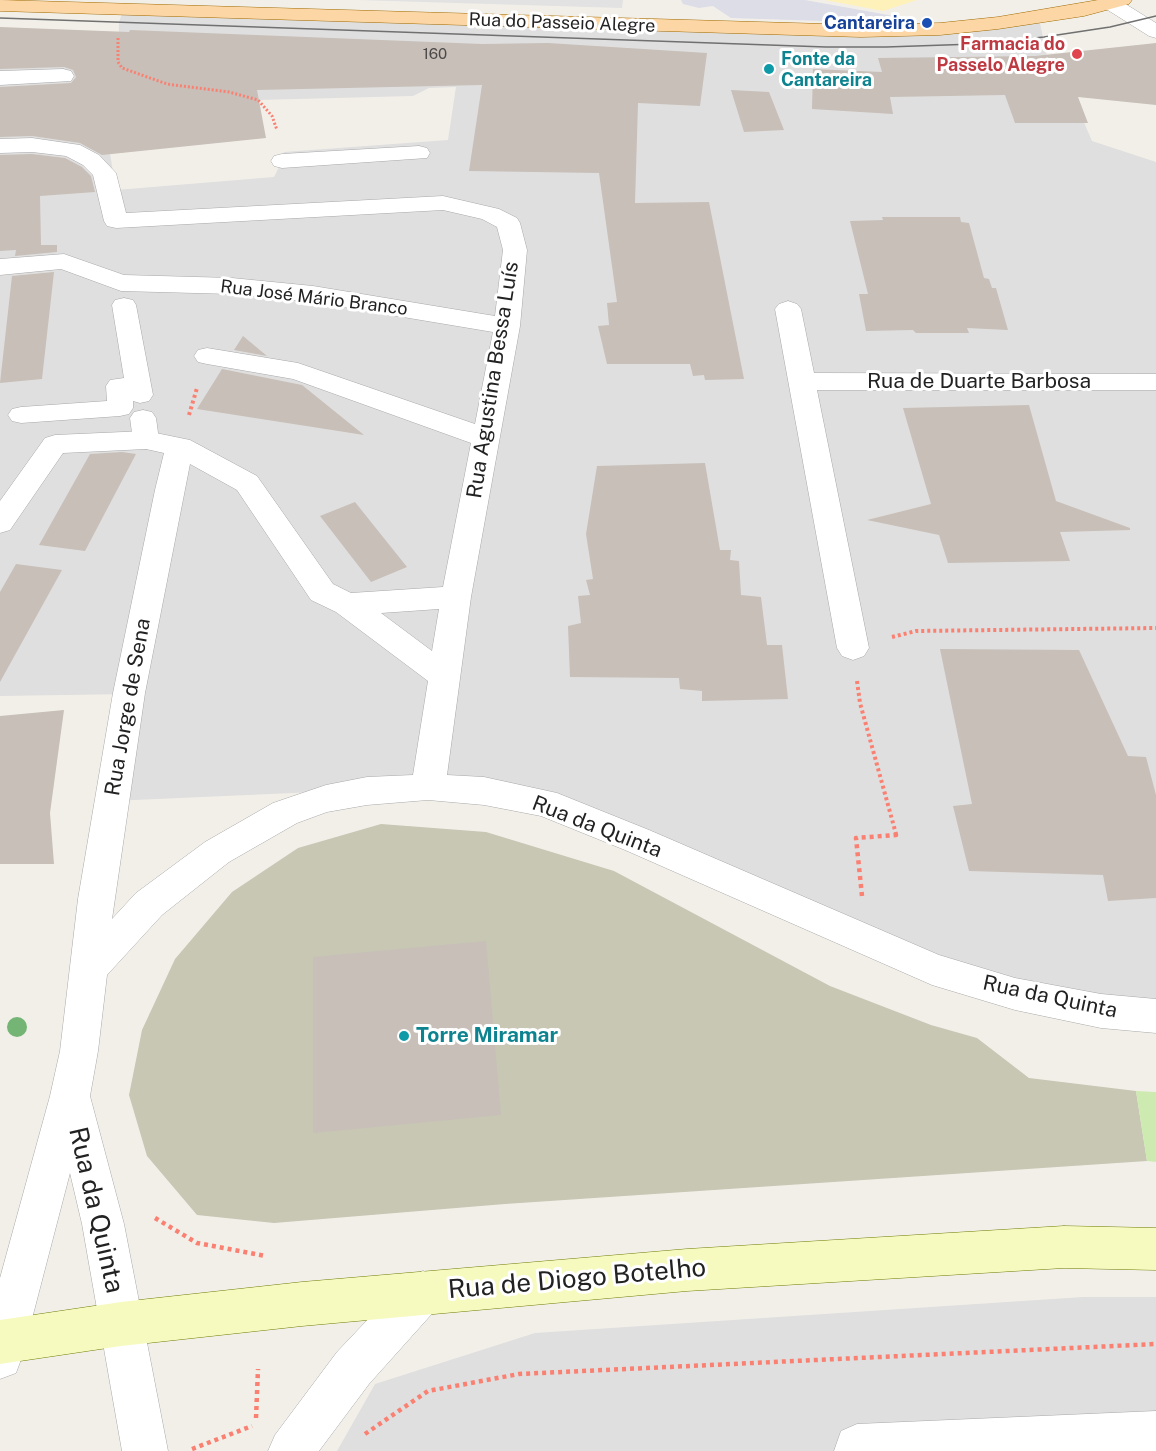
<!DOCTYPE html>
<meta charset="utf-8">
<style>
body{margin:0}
canvas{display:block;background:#f2efe9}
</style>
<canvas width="1156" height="1451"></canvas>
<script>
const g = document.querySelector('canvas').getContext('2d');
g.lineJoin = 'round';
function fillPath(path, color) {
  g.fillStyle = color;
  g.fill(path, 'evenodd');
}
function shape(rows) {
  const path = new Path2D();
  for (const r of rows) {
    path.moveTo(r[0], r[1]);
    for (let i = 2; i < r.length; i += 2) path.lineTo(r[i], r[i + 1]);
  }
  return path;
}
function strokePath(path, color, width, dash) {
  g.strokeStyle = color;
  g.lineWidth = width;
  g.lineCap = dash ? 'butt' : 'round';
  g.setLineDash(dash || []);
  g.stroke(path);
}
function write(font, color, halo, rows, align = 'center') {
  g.font = font + ' "Public Sans",sans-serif';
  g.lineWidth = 6;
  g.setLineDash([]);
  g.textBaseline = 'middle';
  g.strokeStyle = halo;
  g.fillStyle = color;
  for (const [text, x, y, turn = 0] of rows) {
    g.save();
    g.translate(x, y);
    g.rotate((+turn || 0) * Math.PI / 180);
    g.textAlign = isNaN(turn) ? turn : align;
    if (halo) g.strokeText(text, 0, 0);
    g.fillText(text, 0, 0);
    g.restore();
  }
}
fillPath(shape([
 [124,8,861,31,1039,18,1051,76,1073,97,1092,141,1156,162,1156,1016,1015,994,637,840,428,787,112,801,129,694,0,696,0,64,108,63,105,123,116,190,274,177,282,161,284,152,448,140,456,87,429,88,413,96,258,100,118,62,119,22],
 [1083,1297,1156,1297,1156,1451,337,1451,375,1384,535,1333]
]), '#e0dfdf');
fillPath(shape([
 [381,824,486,832,614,871,830,986,931,1025,977,1038,1029,1078,1136,1091,1147,1161,505,1204,274,1223,197,1215,147,1156,129,1095,142,1030,175,959,232,892,298,848]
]), '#c7c7b4');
fillPath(shape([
 [1136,1091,1156,1092,1156,1162,1147,1161]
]), '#cdebb0');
fillPath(shape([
 [825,0,917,0,883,11]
]), '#fff1ba');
fillPath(shape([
 [357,0,623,0,622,8]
]), '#e2e2e2');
fillPath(shape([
 [681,0,805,0,916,20,823,21,731,18,713,6,699,8,683,4]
]), '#dddde8');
fillPath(shape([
 [0,27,129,32,130,30,482,44,548,43,707,53,700,106,638,103,635,203,709,202,744,379,705,380,704,375,693,376,690,364,607,364,598,326,609,325,607,303,617,302,599,173,469,171,482,85,257,90,266,138,102,155,80,143,32,136,0,137,0,87,71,83,76,77,73,70,64,67,0,69],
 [1156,43,1156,105,1078,97,1088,123,1015,123,1005,95,890,97,893,114,812,109,813,69,882,72,878,58,1035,56],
 [731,90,769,92,784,130,744,132],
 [32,154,65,158,82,167,91,176,95,192,40,196,41,245,57,245,57,252,15,256,16,250,0,251,0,155],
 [882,217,960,217,961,222,969,223,984,278,989,279,992,288,996,288,1008,330,967,328,969,333,916,333,913,330,866,331,859,294,868,294,850,221,883,220],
 [54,272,42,379,0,383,12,276],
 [243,336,267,356,234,350],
 [222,369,302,385,364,435,197,409],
 [1029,405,1056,501,1130,528,1130,530,1060,532,1070,561,948,563,939,535,867,520,931,504,903,408],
 [122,452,136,454,85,551,39,545,90,454],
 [705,463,720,550,731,550,730,560,739,561,741,595,761,597,767,645,782,645,788,699,702,701,702,691,680,689,679,678,570,677,568,626,581,623,578,596,590,595,586,580,593,579,586,534,597,466],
 [355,502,407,567,371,582,320,516],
 [16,564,62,570,0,682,0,592],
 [940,649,1079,650,1128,756,1146,757,1156,795,1156,898,1108,901,1103,875,969,871,953,806,972,804],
 [64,710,50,813,54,864,0,864,0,716],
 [486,941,501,1115,313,1133,313,957]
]), '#c7bfb8');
const pedestrian = shape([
 [419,146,427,148,430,153,427,158,282,168,274,166,271,161,274,156,282,154,419,146],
 [124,298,133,300,136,305,153,395,149,401,140,403,133,401,133,408,129,414,120,416,21,423,12,421,8,415,12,409,21,407,107,401,106,386,110,380,124,378,112,305,115,300,124,298],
 [143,410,152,412,156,418,159,440,155,446,146,449,137,446,133,440,130,418,134,412,143,410]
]);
const minor = shape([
 [1102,0,1119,0,1156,23,1156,38,1149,36,1103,7,1100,3,1102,0],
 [63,69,71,71,74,76,71,81,0,85,0,71,63,69],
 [32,138,80,145,99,155,116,173,126,213,443,196,499,209,517,218,520,223,527,250,520,326,471,597,447,775,484,777,557,793,649,830,939,955,1015,978,1101,994,1156,999,1156,1033,1101,1028,1015,1010,932,985,625,850,541,816,484,805,428,800,367,805,327,812,297,823,229,862,162,915,107,975,98,1051,90,1096,124,1224,168,1451,122,1451,82,1224,70,1173,22,1357,16,1373,0,1379,0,1278,50,1096,60,1051,78,899,113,693,155,490,164,453,146,449,63,453,10,530,0,533,0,501,45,438,55,435,146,431,190,440,257,476,333,584,351,593,443,587,471,443,293,379,207,364,198,362,194,356,198,350,207,348,298,363,475,424,493,332,313,302,232,294,121,291,61,269,0,275,0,259,64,254,124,275,232,278,313,286,495,316,503,250,497,227,482,219,443,210,116,228,107,226,104,221,93,175,83,165,66,156,32,152,0,153,0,139,32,138],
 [190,464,237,490,311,600,336,612,428,681,413,775,367,777,326,785,273,803,205,842,136,893,112,919,145,693,190,464],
 [439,609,432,651,381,613,439,609],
 [788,301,797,304,801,309,814,373,1156,374,1156,390,817,390,869,648,864,656,853,660,842,656,837,648,775,309,779,304,788,301],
 [423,1271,438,1277,444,1292,438,1307,369,1384,319,1451,268,1451,275,1435,337,1352,408,1277,423,1271],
 [1156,1411,1156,1451,834,1451,841,1431,857,1424,1156,1411]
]);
const secondary = shape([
 [1064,1226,1156,1228,1156,1270,1064,1268,687,1291,302,1326,121,1346,0,1364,0,1320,121,1302,302,1282,687,1249,1064,1226]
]);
const primary = shape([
 [0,0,861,25,940,23,998,17,1098,0,1132,0,1129,4,1084,16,998,29,940,35,861,37,0,11,0,0]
]);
strokePath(pedestrian, '#a9a9a9', 1);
strokePath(minor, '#a9a9a9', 1);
strokePath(secondary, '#707d05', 1);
strokePath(primary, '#a06b00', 1);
strokePath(shape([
 [118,38,118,62,122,68,167,84,229,92,258,100,272,116,277,130]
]), '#fa8072', 3, [2, 2]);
strokePath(shape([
 [189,415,197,388],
 [892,637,916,631,1156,628],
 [857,681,860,703,896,834]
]), '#fa8072', 4, [3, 3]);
strokePath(shape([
 [862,896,856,838,896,835,895,833],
 [155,1218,197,1243,266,1256],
 [256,1418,258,1369],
 [365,1434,428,1391,519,1374,1156,1344],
 [192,1449,252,1426]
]), '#fa8072', 4.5, [4, 4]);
fillPath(pedestrian, '#fff');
fillPath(minor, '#fff');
fillPath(secondary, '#f7fabf');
fillPath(primary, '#fcd6a4');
strokePath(shape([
 [0,18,826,47,886,47,975,44,1044,37,1110,27,1156,16]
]), '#707070', 1.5);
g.fillStyle = '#74b475';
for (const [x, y] of [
 [17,1027]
]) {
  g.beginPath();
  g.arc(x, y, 10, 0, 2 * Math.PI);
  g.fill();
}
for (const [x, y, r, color] of [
 [927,23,6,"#1a4fb4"],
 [1077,54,6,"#e0444e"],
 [769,69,6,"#0f9aa8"],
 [404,1036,6,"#0f9aa8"]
]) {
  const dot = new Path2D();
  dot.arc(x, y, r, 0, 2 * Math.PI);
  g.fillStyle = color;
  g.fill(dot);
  strokePath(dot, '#fff', 2);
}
write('15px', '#4b4948', null, [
 ["160",435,54]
]);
write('18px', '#222', '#fff', [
 ["Rua do Passeio Alegre",562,23,2],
 ["Rua José Mário Branco",314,298,7]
]);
write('bold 18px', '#164399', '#fff', [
 ["Cantareira",915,23]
], 'right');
write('bold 18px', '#be3a42', '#fff', [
 ["Farmacia do",1065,44],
 ["Passelo Alegre",1065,65]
], 'right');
write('bold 18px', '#0d838f', '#fff', [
 ["Fonte da",781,59],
 ["Cantareira",781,80]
], 'left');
write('21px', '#222', '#fff', [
 ["Rua Agustina Bessa Luís",493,380,-81],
 ["Rua de Duarte Barbosa",979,382],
 ["Rua Jorge de Sena",128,707,-80],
 ["Rua da Quinta",597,827,21],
 ["Rua da Quinta",1050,997,12]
]);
write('bold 21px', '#0d838f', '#fff', [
 ["Torre Miramar",416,1036]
], 'left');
write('26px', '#222', '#fff', [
 ["Rua da Quinta",96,1210,77],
 ["Rua de Diogo Botelho",577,1279,-5]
]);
</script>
